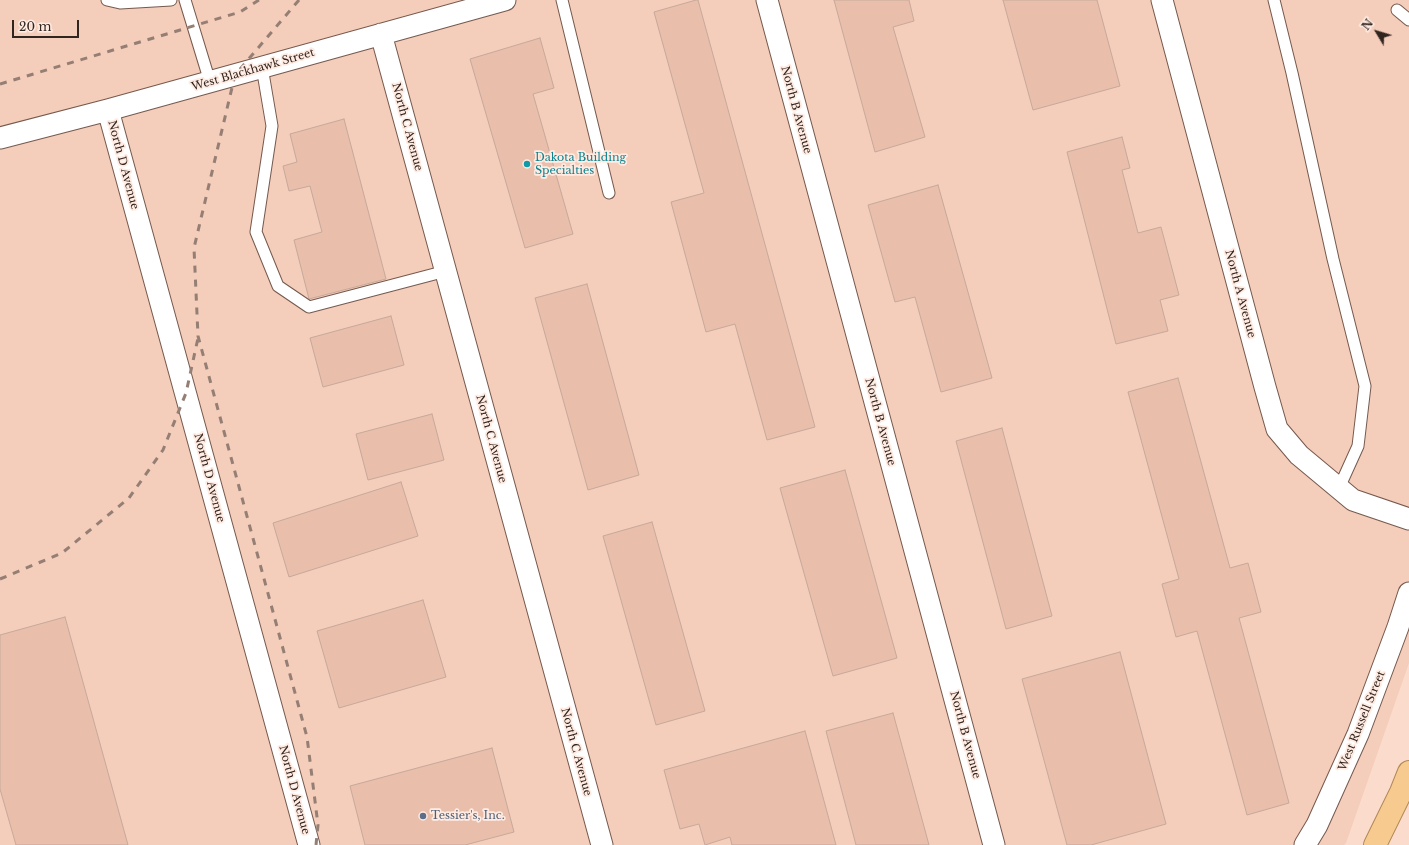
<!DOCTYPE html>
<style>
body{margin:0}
#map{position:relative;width:1409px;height:845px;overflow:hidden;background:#fbdbcc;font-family:"Libre Baskerville",serif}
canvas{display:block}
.north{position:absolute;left:1357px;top:12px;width:40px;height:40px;-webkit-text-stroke:3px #ffebe2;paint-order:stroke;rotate:308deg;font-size:11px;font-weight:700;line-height:16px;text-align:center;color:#31251f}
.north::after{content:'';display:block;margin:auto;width:14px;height:18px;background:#31251f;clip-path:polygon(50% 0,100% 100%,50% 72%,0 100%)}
.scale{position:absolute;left:12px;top:20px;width:67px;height:18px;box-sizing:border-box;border:2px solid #31251f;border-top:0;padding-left:5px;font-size:12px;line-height:14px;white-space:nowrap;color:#31251f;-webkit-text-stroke:3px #ffebe2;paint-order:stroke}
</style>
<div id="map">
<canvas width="1409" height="845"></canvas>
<div class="north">N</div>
<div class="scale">20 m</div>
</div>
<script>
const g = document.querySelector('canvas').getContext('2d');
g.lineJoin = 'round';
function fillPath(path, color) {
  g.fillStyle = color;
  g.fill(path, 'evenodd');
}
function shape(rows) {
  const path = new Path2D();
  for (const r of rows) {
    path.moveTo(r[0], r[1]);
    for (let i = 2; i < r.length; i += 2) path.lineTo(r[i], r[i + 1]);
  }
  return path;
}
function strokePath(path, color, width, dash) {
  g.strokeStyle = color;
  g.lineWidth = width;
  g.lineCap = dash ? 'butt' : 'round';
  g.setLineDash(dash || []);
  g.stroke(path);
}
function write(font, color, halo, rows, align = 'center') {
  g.font = font + ' "Libre Baskerville",serif';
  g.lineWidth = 3.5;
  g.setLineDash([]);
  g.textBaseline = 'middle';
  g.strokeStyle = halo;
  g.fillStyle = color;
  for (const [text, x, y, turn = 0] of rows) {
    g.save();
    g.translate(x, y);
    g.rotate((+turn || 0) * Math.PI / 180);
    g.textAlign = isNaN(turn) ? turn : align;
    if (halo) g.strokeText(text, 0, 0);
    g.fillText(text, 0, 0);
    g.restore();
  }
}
fillPath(shape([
 [0,0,1409,0,1409,663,1346,843,1344,845,0,845]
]), '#f4cdbb');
const building = shape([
 [696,0,698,0,815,427,767,440,735,324,706,332,671,202,704,193,654,12,696,0],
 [834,0,909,0,914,21,893,27,925,137,875,152,834,0],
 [1003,0,1097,0,1120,86,1033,110,1003,0],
 [540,38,554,88,533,94,573,234,525,248,470,59,540,38],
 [344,119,386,279,309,299,294,240,322,232,310,186,289,191,283,166,297,162,290,134,344,119],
 [1122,137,1130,168,1122,170,1138,233,1161,227,1179,295,1160,300,1168,331,1116,344,1067,152,1122,137],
 [938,185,992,378,941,392,915,297,895,302,868,205,938,185],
 [587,284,639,475,588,490,535,298,587,284],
 [391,316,404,365,323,387,310,338,391,316],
 [1178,378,1230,568,1248,563,1261,612,1239,618,1289,803,1247,815,1197,631,1176,637,1162,584,1179,579,1128,392,1178,378],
 [432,414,444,460,368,480,356,434,432,414],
 [1002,428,1052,616,1006,629,956,441,1002,428],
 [845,470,897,658,833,676,780,488,845,470],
 [401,482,418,536,289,577,273,523,401,482],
 [652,522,705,711,656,725,603,536,652,522],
 [423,600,446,677,339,708,317,631,423,600],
 [65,617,128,845,16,845,0,789,0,635,65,617],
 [1120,652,1166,824,1091,845,1067,845,1022,679,1120,652],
 [893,713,929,845,856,845,826,731,893,713],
 [805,731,836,845,732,845,730,837,705,845,699,824,680,829,664,770,805,731],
 [492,748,514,832,465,845,365,845,350,786,492,748]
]);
fillPath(building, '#e9beab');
strokePath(building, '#c7a99b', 1);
const service = shape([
 [107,0,120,3,171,0],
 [185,0,210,82],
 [562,0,609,193],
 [1274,0,1292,73,1333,259,1365,386,1358,446,1339,488],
 [1397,10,1409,20],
 [262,67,272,126,256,232,278,286,309,307,446,271]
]);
const minor = shape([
 [767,0,994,845],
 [1162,0,1265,387,1277,429,1299,455,1353,500,1409,519],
 [381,34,602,845],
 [108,110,309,845],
 [0,138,108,110,505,0],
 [1305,845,1317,825,1358,734,1398,627,1409,593]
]);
const trunk = shape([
 [1375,845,1401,792,1409,772]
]);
strokePath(service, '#75594d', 13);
strokePath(minor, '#75594d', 23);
strokePath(trunk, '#b08856', 24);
strokePath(service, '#fff', 11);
strokePath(minor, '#fff', 21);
strokePath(trunk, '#f7cb8f', 22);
strokePath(shape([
 [299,0,235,75,194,248,198,336,307,737,318,825,316,845],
 [0,84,240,12,259,0],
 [0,579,62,553,129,498,163,450,186,393,198,338]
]), '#957f74', 3, [7, 7]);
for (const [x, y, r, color] of [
 [527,164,4,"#0f9aa8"],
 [423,816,4,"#5c6f8a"]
]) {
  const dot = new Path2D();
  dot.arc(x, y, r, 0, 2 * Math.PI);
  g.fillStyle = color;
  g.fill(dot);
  strokePath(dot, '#ffebe2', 1.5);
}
write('11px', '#31251f', '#ffebe2', [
 ["West Blackhawk Street",253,70,-16],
 ["North B Avenue",796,110,75],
 ["North C Avenue",407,127,75],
 ["North D Avenue",123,165,75],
 ["North A Avenue",1240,294,75],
 ["North B Avenue",880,422,75],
 ["North C Avenue",491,439,75],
 ["North D Avenue",209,478,75],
 ["West Russell Street",1362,721,-68],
 ["North B Avenue",965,735,75],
 ["North C Avenue",576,752,75],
 ["North D Avenue",294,790,75]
]);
write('11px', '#0d838f', '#ffebe2', [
 ["Dakota Building",535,158],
 ["Specialties",535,171]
], 'left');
write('11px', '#4e5e75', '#ffebe2', [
 ["Tessier's, Inc.",431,816]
], 'left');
</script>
